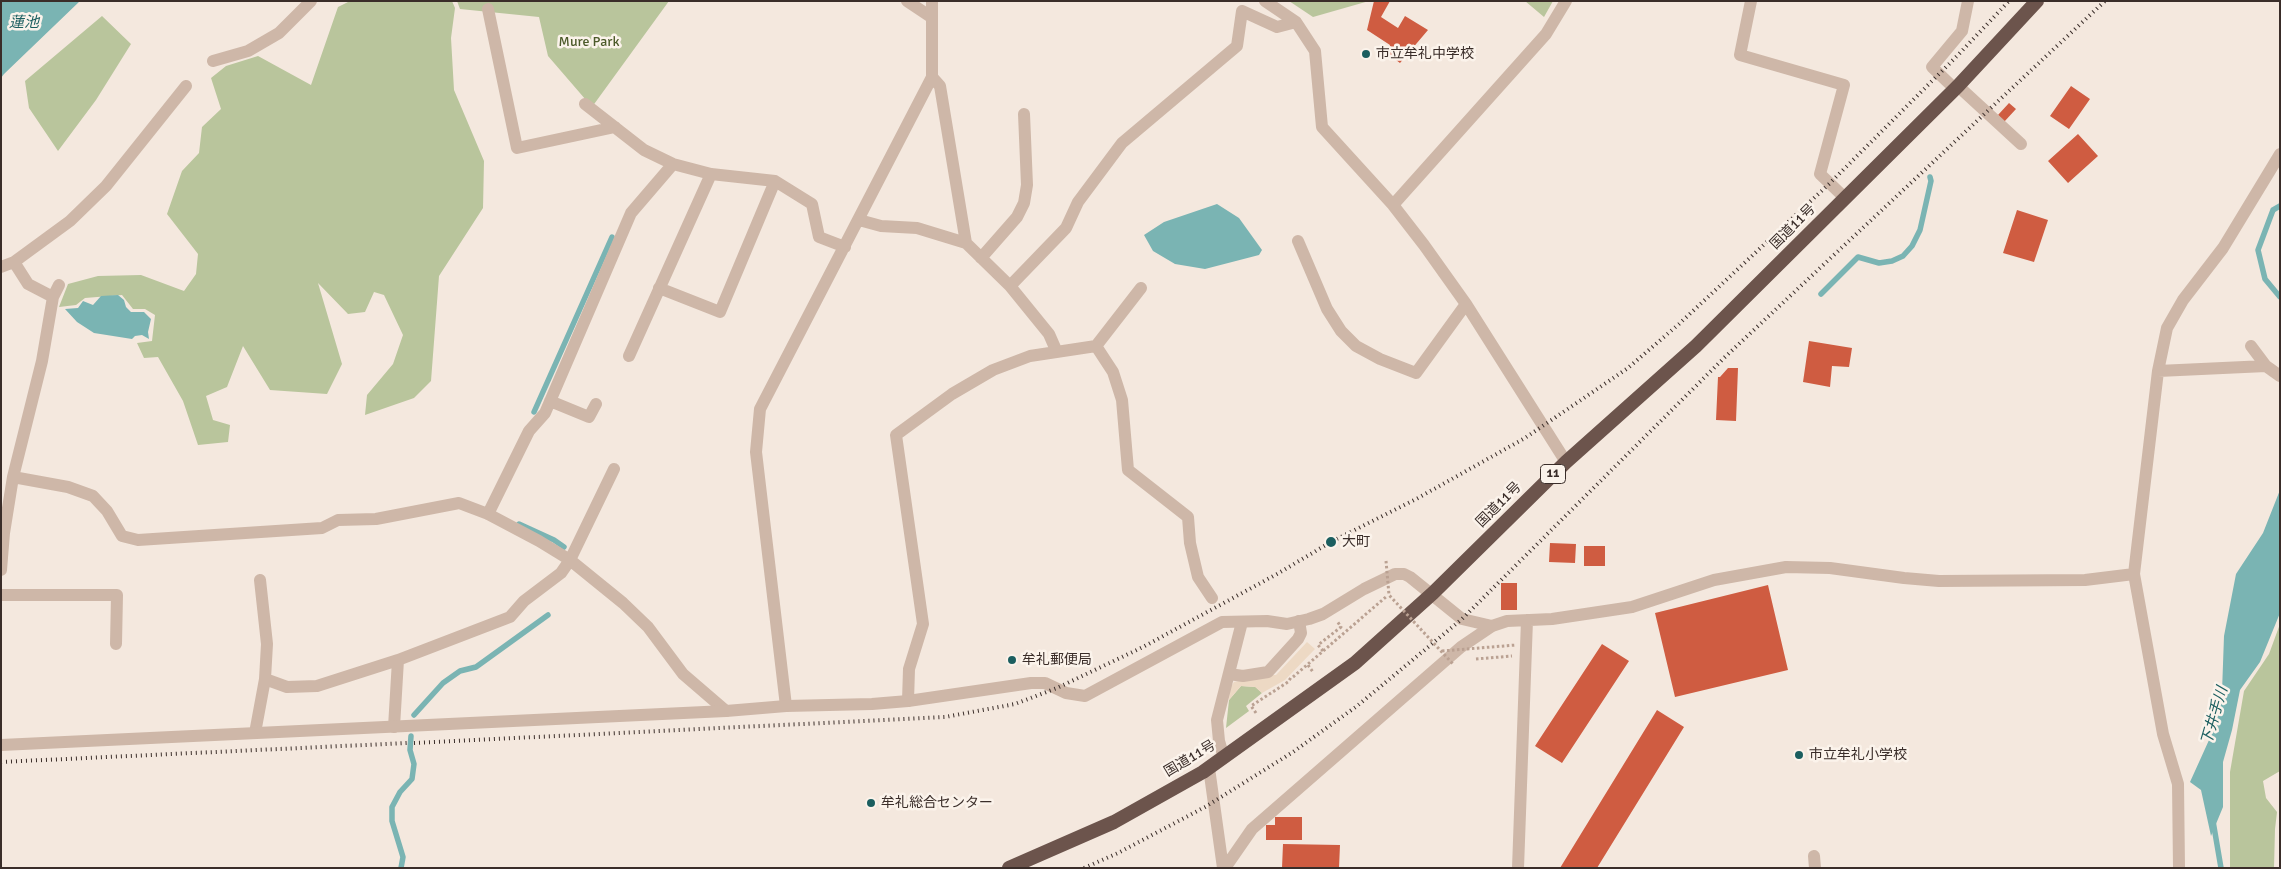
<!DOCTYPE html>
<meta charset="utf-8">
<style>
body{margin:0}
#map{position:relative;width:2281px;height:869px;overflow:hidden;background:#f4e8de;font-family:Signika,sans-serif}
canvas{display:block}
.frame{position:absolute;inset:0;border:2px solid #3a2d29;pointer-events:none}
</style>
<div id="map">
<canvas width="2281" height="869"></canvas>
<div class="frame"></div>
</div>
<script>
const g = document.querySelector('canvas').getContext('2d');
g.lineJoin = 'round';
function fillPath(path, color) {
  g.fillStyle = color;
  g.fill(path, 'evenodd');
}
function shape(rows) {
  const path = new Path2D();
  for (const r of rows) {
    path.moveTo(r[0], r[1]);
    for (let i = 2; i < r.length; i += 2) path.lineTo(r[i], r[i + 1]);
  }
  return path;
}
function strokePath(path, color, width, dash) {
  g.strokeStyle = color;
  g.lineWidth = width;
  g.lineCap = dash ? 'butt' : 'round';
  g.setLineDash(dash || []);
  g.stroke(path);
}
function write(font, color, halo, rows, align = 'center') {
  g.font = font + ' Signika,"Noto Sans JP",sans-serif';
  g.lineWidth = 5;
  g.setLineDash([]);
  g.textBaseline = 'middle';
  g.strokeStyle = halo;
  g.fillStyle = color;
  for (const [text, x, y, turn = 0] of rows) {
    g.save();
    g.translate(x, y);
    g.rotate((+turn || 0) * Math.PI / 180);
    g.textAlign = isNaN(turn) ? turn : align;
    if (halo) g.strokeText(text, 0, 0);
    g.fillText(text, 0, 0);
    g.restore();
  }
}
fillPath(shape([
 [350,1,452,1,455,8,451,38,454,90,484,161,483,208,439,276,431,381,414,398,365,415,367,395,393,364,403,335,384,295,374,292,365,312,348,314,318,283,342,364,327,394,270,390,243,346,227,387,206,396,213,420,230,425,228,442,198,445,183,401,158,357,144,358,137,343,152,341,155,315,145,309,133,309,122,295,85,298,76,305,59,307,68,284,98,276,141,275,184,291,196,274,198,254,167,214,182,171,199,153,202,127,221,109,211,78,226,66,258,56,311,85,338,7],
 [457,1,669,1,592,107,548,56,539,17,460,9],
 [1289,1,1369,1,1313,17],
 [1525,1,1553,1,1544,17],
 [102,16,131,44,96,100,58,151,29,108,25,81],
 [2280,624,2280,771,2263,781,2266,798,2277,812,2275,829,2274,868,2230,868,2230,772,2244,691,2269,654],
 [1241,686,1256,687,1262,693,1246,706,1249,711,1226,728,1229,700]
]), '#b9c59c');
fillPath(shape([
 [1307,642,1315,649,1285,680,1262,693,1255,687,1241,686,1229,700,1230,688,1234,682,1265,675,1276,675]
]), '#edd9c4');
fillPath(shape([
 [1,1,80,1,4,74,1,78],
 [1217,204,1239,218,1262,250,1259,255,1205,269,1175,264,1153,251,1144,235,1164,222],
 [118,295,124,300,126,307,131,312,144,312,151,319,148,332,149,339,142,335,135,336,132,339,94,333,77,322,65,309,78,308,83,301,93,305,101,296],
 [2280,490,2280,613,2260,662,2240,690,2232,730,2223,762,2223,807,2211,836,2201,790,2190,782,2214,729,2222,692,2224,636,2236,574,2263,533]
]), '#7ab4b3');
strokePath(shape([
 [2280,206,2273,210,2258,250,2265,279,2280,297],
 [1821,294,1858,257,1879,263,1892,261,1903,256,1912,246,1920,230,1931,181,1930,177],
 [534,412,612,237],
 [519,524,554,540,564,547],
 [414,715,443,683,460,671,476,667,548,615],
 [2213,821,2221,868],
 [401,868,403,857,392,821,392,807,400,792,412,779,414,764,410,750,411,736]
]), '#7ab4b3', 5.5);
fillPath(shape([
 [1374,1,1390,1,1381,17,1398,28,1405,16,1428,30,1400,63,1388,54,1390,45,1367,30],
 [2071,86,2090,99,2069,129,2050,116],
 [2009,103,2016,109,2004,122,1998,115],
 [2078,134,2098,156,2068,183,2048,161],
 [2017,210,2048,220,2034,262,2003,253],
 [1809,341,1852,348,1849,367,1832,366,1830,387,1803,382],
 [1728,368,1738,368,1736,421,1716,420,1718,377,1720,377],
 [1550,543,1576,544,1575,563,1549,562],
 [1584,546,1605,546,1605,566,1584,566],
 [1501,583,1517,583,1517,610,1501,610],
 [1768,585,1788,670,1675,697,1655,613],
 [1602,644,1629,661,1562,763,1535,746],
 [1657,710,1684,727,1597,868,1560,868],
 [1275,817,1302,817,1302,840,1266,840,1266,825,1275,825],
 [1283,844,1340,845,1339,868,1282,868]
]), '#cf5c41');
strokePath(shape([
 [1323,651,1318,645,1341,627,1337,621],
 [1476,659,1512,656],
 [1308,665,1313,672],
 [1293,677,1387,596],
 [1256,713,1251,706,1288,682,1292,676]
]), '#baa192', 3, [2.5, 2.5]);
strokePath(shape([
 [907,1,931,17],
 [1265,1,1296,22,1315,51,1322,127,1393,205,1424,245,1466,304,1566,462],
 [1751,1,1740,55,1844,85,1820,174,1845,198],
 [488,9,517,148,615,127],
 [213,61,248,51,279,33,311,1],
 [932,77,940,86,966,243],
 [1958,86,2021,144],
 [1955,89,1932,67,1962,31,1968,1],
 [585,104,644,150,673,164,711,174,775,181,812,204,819,237,845,247],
 [1393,205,1546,34,1566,1],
 [859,220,881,226,917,228,966,243,1010,286,1049,334,1056,350],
 [1298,241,1327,309,1341,331,1356,346,1380,359,1416,373,1466,304],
 [981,258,1017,217,1024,203,1027,185,1024,114],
 [14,262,28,284,53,297],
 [1,267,14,262,70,221,106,186,186,86],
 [1010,286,1066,228,1078,202,1122,143,1237,46,1242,11,1277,27,1296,22],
 [659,288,720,312,775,181],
 [1096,346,1113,372,1122,400,1128,470,1188,517,1190,543,1198,577,1212,598],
 [2251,346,2266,366,2280,376],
 [629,356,711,174],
 [2158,371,2266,366],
 [550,401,589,417,596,404],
 [13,477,68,487,93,496,107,511,122,536,138,540,322,528,338,520,376,519,459,503,488,514,539,541,570,560,623,603,648,627,683,674,726,711],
 [488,514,529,431,545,413,631,213,673,164],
 [1,570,4,533,13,477,42,361,53,297,59,285],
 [1,595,117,595,116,644],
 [1229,674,1243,676,1268,672,1298,639,1301,633,1299,621],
 [265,679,287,687,317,686,398,660,510,617,524,601,561,573,570,560,614,469],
 [908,701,909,669,923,624,896,435,952,394,993,370,1030,356,1096,346,1141,288],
 [786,706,756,452,760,409,932,77,932,1],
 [394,727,398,660],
 [255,733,265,679,267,644,260,580],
 [1224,758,1219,741,1217,720,1242,622],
 [1209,768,1223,868],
 [1814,856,1815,868],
 [1225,868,1252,829,1461,647,1492,626,1507,621,1552,619,1632,607,1714,580,1786,567,1830,568,1904,578,1939,581,2085,580,2134,574],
 [1518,868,1527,620],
 [2179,868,2178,784,2163,734,2134,574,2158,371,2167,328,2183,300,2223,248,2280,154]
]), '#ceb7a8', 12);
strokePath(shape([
 [1,745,726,711,786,706,872,704,908,701,1031,683,1045,683,1066,693,1085,696,1222,622,1267,621,1287,624,1309,619,1323,614,1364,589,1395,574,1404,574,1410,577,1462,619,1492,626]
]), '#ceb7a8', 12);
strokePath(shape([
 [1009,868,1114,822,1203,772,1355,663,1433,593,1566,462,1696,346,1958,86,2037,1]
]), '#6c544c', 14);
strokePath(shape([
 [414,743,945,717,1015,704,1057,688,1143,647,1277,574,1331,542,1418,498,1525,438,1628,368,1679,324,1829,184,1958,55,2009,1],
 [1,762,407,743],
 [1084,868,1118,853,1205,807,1293,752,1357,706,1462,619,1725,357,2105,1]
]), '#3a2d29', 4, [1, 4]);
strokePath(shape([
 [1386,561,1389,595,1453,664],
 [1442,651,1516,645]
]), '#baa192', 3, [2.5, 2.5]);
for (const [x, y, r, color] of [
 [1366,54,5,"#1b5e5f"],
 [1331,542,6,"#1b5e5f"],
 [1012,660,5,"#1b5e5f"],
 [1799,755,5,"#1b5e5f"],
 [871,803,5,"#1b5e5f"]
]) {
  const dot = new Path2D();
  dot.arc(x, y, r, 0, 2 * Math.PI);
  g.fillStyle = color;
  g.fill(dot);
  strokePath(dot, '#fbf3eb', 2);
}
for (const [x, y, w] of [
 [1553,474,25]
]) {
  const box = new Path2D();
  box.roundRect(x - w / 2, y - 9.5, w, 19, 4);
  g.fillStyle = '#fbf3eb';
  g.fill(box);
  strokePath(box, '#3a2d29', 1);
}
write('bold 12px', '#3a2d29', null, [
 ["11",1553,474]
]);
write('14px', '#4c5a2a', '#fbf3eb', [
 ["Mure Park",589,42]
]);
write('14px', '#3a2d29', '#fbf3eb', [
 ["市立牟礼中学校",1376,54],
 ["大町",1342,542],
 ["牟礼郵便局",1022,660],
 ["市立牟礼小学校",1809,755],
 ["牟礼総合センター",881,803]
], 'left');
write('14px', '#3a2d29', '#fbf3eb', [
 ["国道11号",1793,227,-45],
 ["国道11号",1499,505,-45],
 ["国道11号",1190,759,-31]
]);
write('italic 15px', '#1b5e5f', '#fbf3eb', [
 ["蓮池",24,23],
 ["下井手川",2215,716,-74]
]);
</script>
